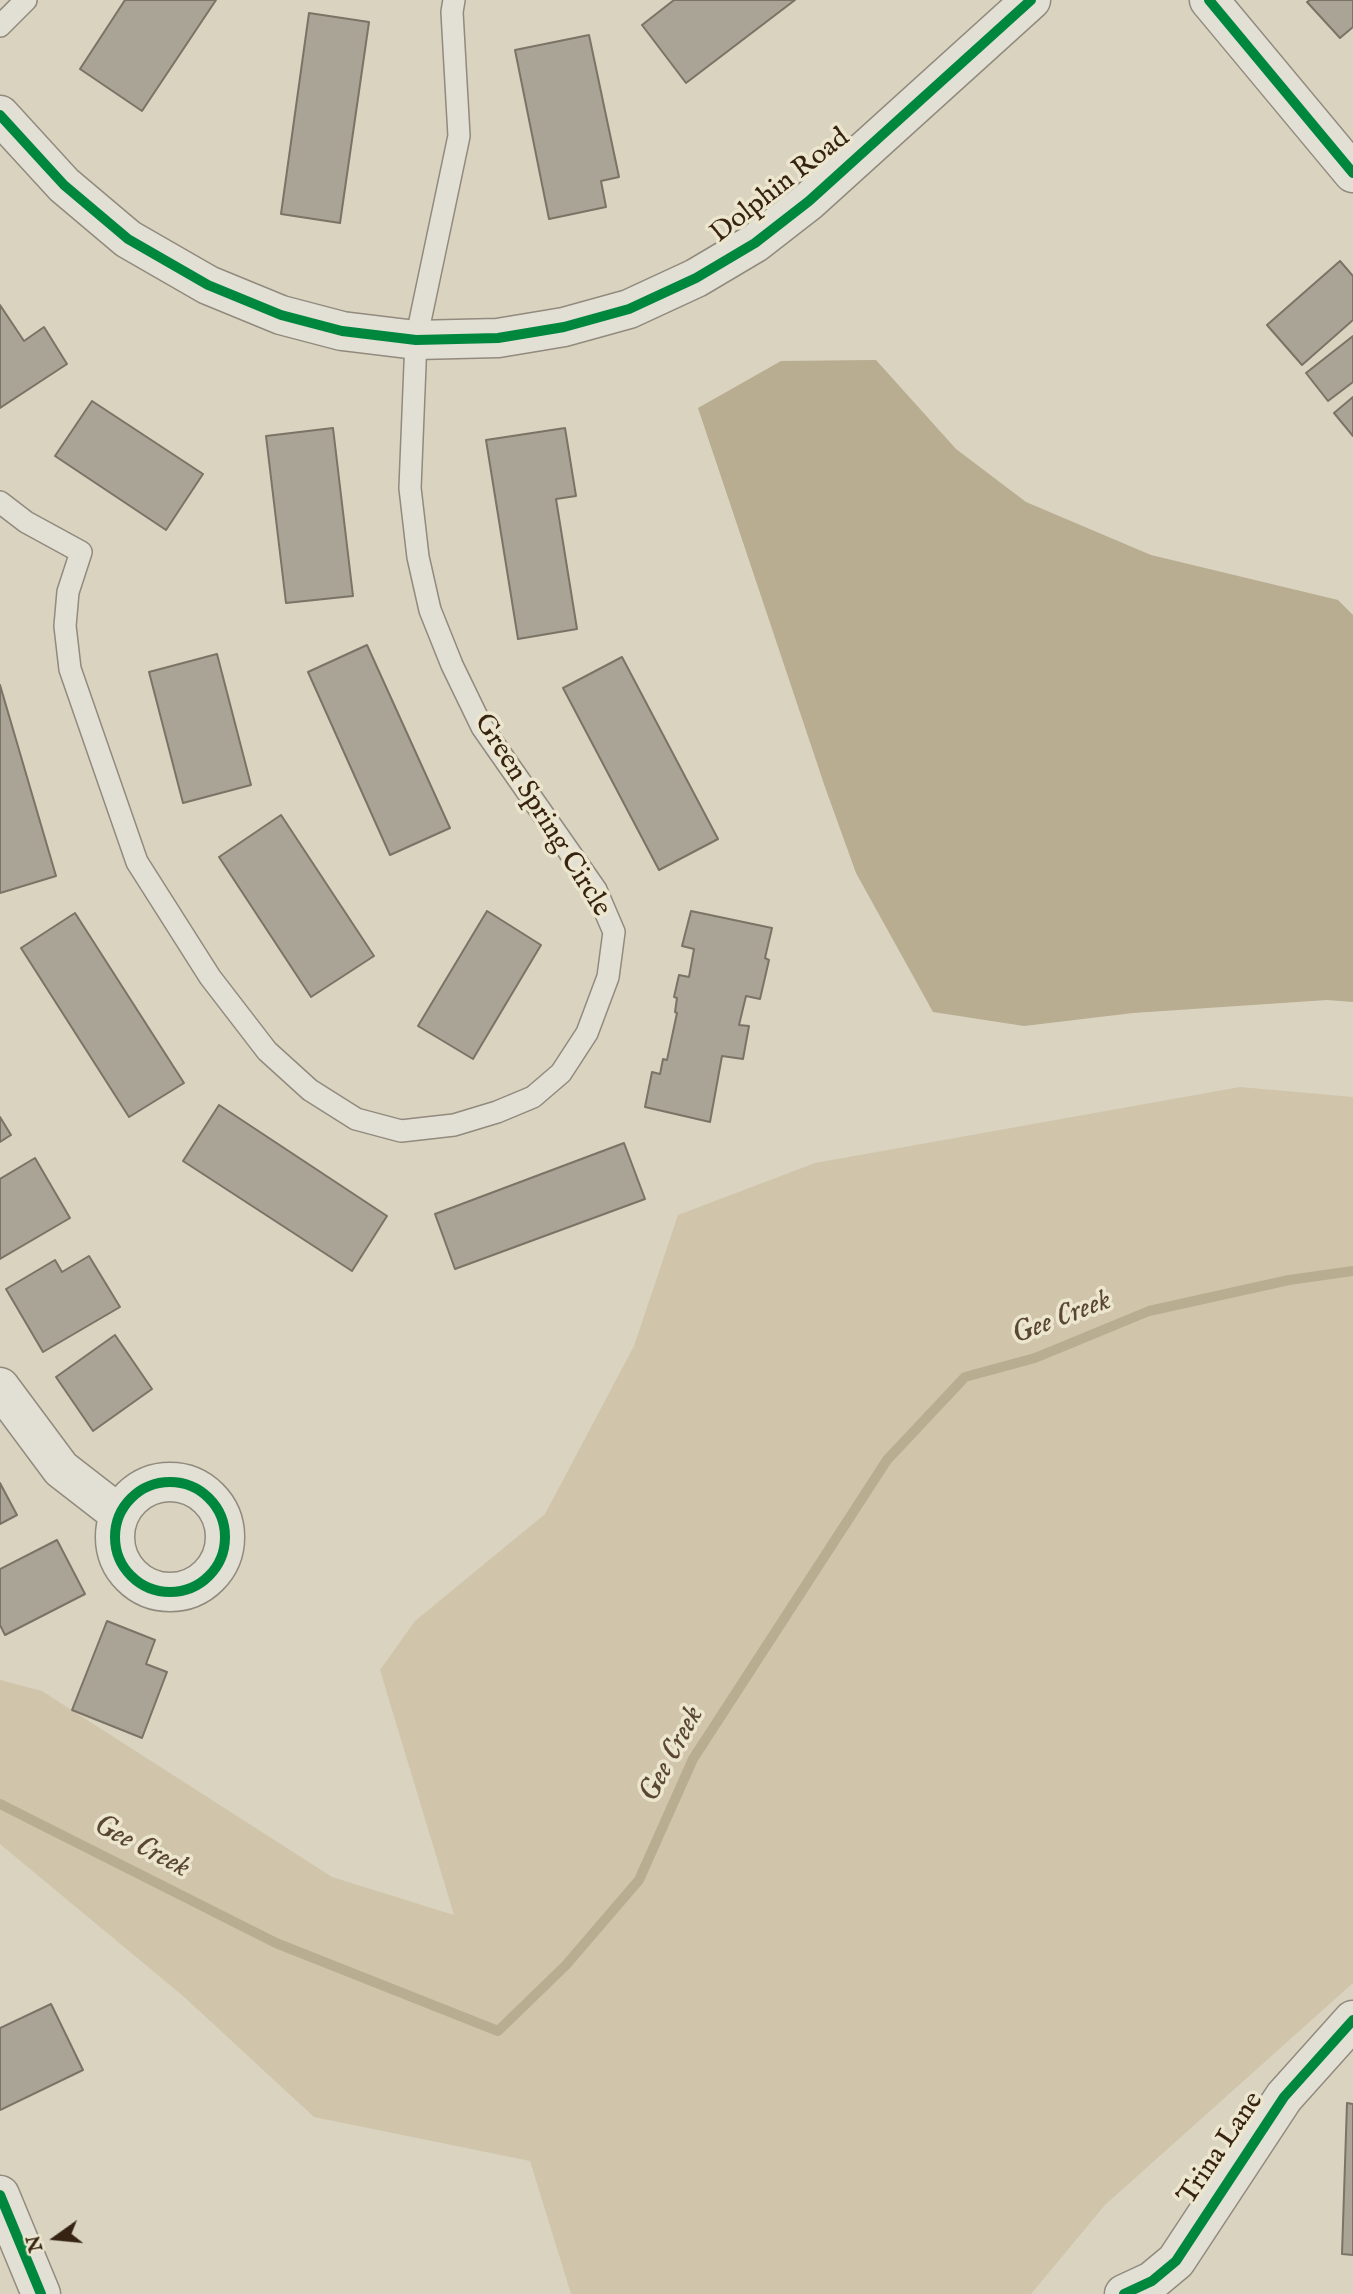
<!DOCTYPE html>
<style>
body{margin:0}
#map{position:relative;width:1353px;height:2294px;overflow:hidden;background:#dad3c0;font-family:"IM FELL English",serif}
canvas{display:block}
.north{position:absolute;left:21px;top:2203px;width:70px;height:70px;-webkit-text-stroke:5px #ede6cf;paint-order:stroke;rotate:255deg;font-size:19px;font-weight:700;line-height:28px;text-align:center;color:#372311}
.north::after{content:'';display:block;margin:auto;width:24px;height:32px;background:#372311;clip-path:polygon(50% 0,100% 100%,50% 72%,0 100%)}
</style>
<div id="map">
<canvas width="1353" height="2294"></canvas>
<div class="north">N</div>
</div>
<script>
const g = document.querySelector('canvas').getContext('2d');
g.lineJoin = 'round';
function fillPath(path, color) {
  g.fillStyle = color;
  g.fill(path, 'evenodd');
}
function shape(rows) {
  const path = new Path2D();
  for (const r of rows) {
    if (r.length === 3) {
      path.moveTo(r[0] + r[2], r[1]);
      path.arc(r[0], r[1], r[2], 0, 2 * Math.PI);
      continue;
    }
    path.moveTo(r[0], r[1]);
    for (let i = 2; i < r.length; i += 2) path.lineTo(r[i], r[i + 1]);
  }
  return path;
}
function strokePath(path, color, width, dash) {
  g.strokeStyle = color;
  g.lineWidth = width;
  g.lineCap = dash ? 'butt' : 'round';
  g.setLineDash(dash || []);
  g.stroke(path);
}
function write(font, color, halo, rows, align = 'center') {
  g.font = font + ' "IM FELL English",serif';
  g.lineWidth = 7;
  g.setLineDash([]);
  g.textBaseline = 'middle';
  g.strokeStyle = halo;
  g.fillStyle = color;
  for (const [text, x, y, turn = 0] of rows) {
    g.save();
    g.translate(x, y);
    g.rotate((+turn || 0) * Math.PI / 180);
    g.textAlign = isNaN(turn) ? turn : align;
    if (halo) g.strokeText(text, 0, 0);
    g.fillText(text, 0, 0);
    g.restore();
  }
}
fillPath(shape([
 [1240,1087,1353,1097,1353,1983,1105,2205,1031,2294,571,2294,530,2161,314,2117,183,1996,0,1844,0,1680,42,1691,332,1877,454,1915,380,1670,415,1621,545,1514,634,1346,678,1215,815,1163]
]), '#d0c5ab');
fillPath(shape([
 [876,360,956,449,1026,502,1151,555,1338,600,1353,615,1353,1002,1327,1000,1133,1013,1024,1026,933,1012,856,873,825,787,698,408,781,361]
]), '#b8ac91');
strokePath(shape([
 [0,1804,276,1943,498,2031,566,1965,639,1880,693,1759,887,1460,965,1377,1035,1358,1149,1311,1289,1280,1353,1271]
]), '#b8ac91', 10);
const building = shape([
 [125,0,216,0,142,111,80,69,125,0],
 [674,0,795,0,686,83,642,25,674,0],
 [1310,0,1353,0,1353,27,1340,38,1307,2,1310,0],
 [309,13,369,22,340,223,281,214,309,13],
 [589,35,619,177,601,181,606,207,549,219,515,50,589,35],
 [1340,261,1353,276,1353,320,1302,365,1267,325,1340,261],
 [0,305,24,341,44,327,67,364,0,408,0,305],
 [1353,336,1353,382,1328,401,1306,373,1353,336],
 [1353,397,1353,436,1334,413,1353,397],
 [92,401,203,474,166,530,55,456,92,401],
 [333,428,353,596,286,603,266,436,333,428],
 [565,428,576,496,556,499,577,629,518,639,486,440,565,428],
 [367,645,450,828,390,855,308,672,367,645],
 [217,654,251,785,183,803,149,672,217,654],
 [622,657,718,839,659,870,563,688,622,657],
 [0,685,56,876,0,893,0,685],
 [281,815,374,956,311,997,219,857,281,815],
 [487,911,541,945,473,1059,418,1026,487,911],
 [691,911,772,928,765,958,769,960,760,999,746,996,739,1025,749,1026,743,1059,722,1056,710,1122,645,1107,652,1072,660,1074,663,1059,667,1060,677,1013,675,1012,677,998,674,997,679,975,689,977,694,949,682,946,691,911],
 [75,913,184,1083,129,1117,21,948,75,913],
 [219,1105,387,1216,352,1271,183,1161,219,1105],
 [0,1117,11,1135,0,1142,0,1117],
 [624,1143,645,1199,455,1269,435,1214,624,1143],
 [35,1158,70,1218,0,1259,0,1179,35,1158],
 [89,1256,120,1307,43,1352,6,1289,55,1260,62,1272,89,1256],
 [115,1335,152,1389,93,1431,56,1377,115,1335],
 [0,1483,17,1515,0,1524,0,1483],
 [57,1540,85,1594,5,1635,0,1625,0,1569,57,1540],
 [107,1621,155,1640,146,1664,167,1672,142,1738,72,1710,107,1621],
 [51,2004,83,2070,0,2110,0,2028,51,2004],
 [1347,2103,1353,2104,1353,2255,1342,2254,1347,2103]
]);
fillPath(building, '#aaa496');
strokePath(building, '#7a7366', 2);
const service = shape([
 [0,26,26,0],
 [0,502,26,522,81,552,68,592,65,626,70,669,137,862,210,977,267,1051,310,1090,356,1119,401,1131,454,1125,497,1112,533,1097,561,1073,587,1033,608,977,614,932,596,890,482,727,452,665,430,610,418,557,410,488,416,340,459,136,452,12,454,0]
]);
const minor = shape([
 [1209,0,1353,173],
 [0,115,64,185,128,239,208,285,281,315,342,331,416,340,498,338,564,327,629,309,696,278,755,243,809,201,1031,0],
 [0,1387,61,1469,119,1514],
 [170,1537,55],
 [0,2195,41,2294],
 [1124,2294,1152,2281,1176,2261,1284,2097,1353,2020]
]);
strokePath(service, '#918a7d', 24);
strokePath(minor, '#918a7d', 41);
strokePath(service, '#e2dfd5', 21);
strokePath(minor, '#e2dfd5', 38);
strokePath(shape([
 [1209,0,1353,173],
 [0,115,64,185,128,239,208,285,281,315,342,331,416,340,498,338,564,327,629,309,696,278,755,243,809,201,1031,0],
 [170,1537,55],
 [0,2195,41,2294],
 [1124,2294,1152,2281,1176,2261,1284,2097,1353,2020]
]), '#00873e', 10);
write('28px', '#372311', '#ede6cf', [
 ["Dolphin Road",781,187,-38],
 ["Green Spring Circle",541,816,58],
 ["Trina Lane",1222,2149,-56]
]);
write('italic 30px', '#594731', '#ede6cf', [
 ["Gee Creek",1062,1319,-21],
 ["Gee Creek",673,1755,-62],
 ["Gee Creek",141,1848,27]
]);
</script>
